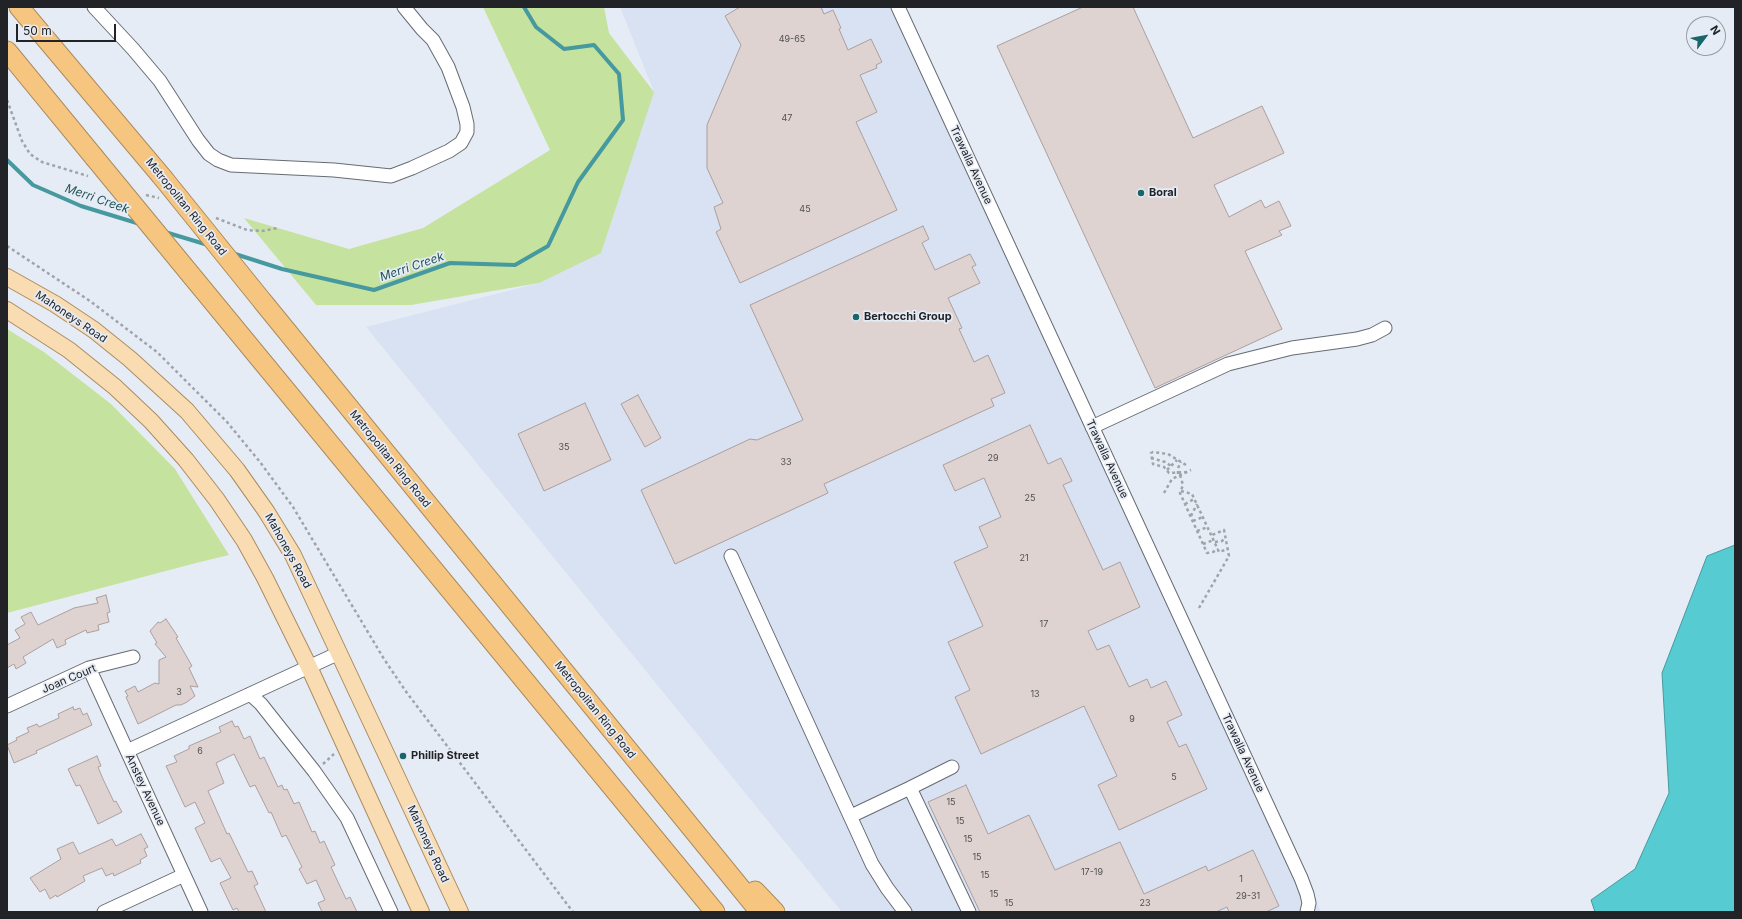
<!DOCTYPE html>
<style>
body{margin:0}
#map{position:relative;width:1742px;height:919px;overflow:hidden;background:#e6ecf5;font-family:Inter,sans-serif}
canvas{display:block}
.frame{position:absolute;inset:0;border:8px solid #212326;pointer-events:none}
.north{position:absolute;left:1686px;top:16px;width:40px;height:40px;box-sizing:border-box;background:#e6ecf5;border:1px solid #979ca2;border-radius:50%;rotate:58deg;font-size:11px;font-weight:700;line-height:16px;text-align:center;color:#212326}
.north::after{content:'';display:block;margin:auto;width:14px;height:18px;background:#186669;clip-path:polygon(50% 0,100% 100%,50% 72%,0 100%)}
.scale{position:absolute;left:16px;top:24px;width:100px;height:18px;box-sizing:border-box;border:2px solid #212326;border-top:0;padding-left:5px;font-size:12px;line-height:14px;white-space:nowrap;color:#212326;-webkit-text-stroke:3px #e6ecf5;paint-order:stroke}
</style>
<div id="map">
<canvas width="1742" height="919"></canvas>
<div class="frame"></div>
<div class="north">N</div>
<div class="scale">50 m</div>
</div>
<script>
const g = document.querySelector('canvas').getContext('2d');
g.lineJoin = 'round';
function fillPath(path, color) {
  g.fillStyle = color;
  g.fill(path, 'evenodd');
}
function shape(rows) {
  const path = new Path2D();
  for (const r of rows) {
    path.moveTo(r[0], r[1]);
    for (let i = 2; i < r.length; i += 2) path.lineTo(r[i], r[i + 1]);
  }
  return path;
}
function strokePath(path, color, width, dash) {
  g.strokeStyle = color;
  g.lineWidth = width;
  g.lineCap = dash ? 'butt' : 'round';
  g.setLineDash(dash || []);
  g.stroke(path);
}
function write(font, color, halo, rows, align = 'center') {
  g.font = font + ' Inter,sans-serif';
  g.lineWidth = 3.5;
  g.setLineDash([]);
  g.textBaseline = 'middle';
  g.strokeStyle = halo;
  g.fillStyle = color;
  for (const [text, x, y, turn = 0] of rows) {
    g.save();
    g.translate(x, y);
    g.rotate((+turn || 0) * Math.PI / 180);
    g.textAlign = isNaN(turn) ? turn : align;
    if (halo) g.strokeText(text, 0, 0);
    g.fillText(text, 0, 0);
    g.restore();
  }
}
fillPath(shape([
 [620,7,899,7,1321,912,842,912,366,327,539,283,654,92]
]), '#d9e2f2');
fillPath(shape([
 [483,7,604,7,609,33,654,92,601,253,539,283,411,305,316,305,244,218,349,249,423,228,550,150],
 [7,329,44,352,111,404,175,469,229,555,196,563,7,613]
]), '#c6e29f');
const water = shape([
 [1735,545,1735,912,1595,912,1591,900,1635,869,1669,793,1662,673,1707,556,1735,545]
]);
fillPath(water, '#56ccd2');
strokePath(water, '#46999e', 1);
strokePath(shape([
 [7,160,33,185,81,206,140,224],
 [165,232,208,245],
 [232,253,282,269,374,290,450,263,515,265,548,246,578,182,623,120,619,74,594,45,564,49,536,27,524,7]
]), '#46999e', 4);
const building = shape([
 [740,7,821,7,824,14,833,10,841,28,839,29,848,50,871,39,882,62,876,65,877,68,860,75,877,112,856,122,897,210,740,283,716,232,721,229,714,207,723,203,707,168,707,125,741,45,725,16,740,7],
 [1083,7,1133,7,1193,138,1262,106,1284,153,1214,185,1229,217,1261,200,1265,208,1279,201,1291,226,1279,231,1282,235,1245,251,1282,329,1155,388,997,46,1083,7],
 [923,226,929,239,922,243,935,270,970,254,976,265,972,267,980,283,948,298,962,328,959,329,974,362,988,355,1005,393,991,399,994,406,824,484,828,493,675,564,641,490,750,439,757,440,803,420,750,305,923,226],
 [638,395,661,438,645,447,621,404,638,395],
 [585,403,611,460,544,491,518,434,585,403],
 [1030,425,1048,464,1061,458,1072,481,1063,485,1103,570,1120,562,1140,607,1088,631,1097,650,1109,645,1129,687,1147,679,1151,688,1166,681,1182,715,1167,722,1179,747,1186,744,1207,789,1119,830,1098,785,1117,776,1084,706,981,754,955,697,970,690,948,642,983,626,954,562,988,547,979,527,1001,517,984,478,955,491,943,465,1030,425],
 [106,595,110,612,107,613,109,622,98,625,99,630,87,633,86,630,65,640,66,644,57,648,53,639,23,657,26,663,16,669,14,664,7,668,7,645,20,638,15,630,25,624,21,617,31,612,38,625,74,608,98,603,96,598,106,595],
 [166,619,178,637,176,638,192,666,189,668,198,687,190,686,195,696,187,702,181,705,176,705,138,724,126,697,128,696,125,691,135,686,138,692,155,683,159,684,159,660,166,657,155,644,157,643,150,631,158,622,160,623,166,619],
 [73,707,74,710,80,708,83,715,87,713,92,725,36,751,37,753,14,763,7,745,17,740,16,738,29,732,27,728,37,724,39,727,59,718,58,714,73,707],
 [232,721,235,727,238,726,244,739,250,736,260,759,264,757,278,787,282,785,284,790,287,789,294,804,299,802,312,832,315,831,320,843,324,841,335,865,331,867,346,899,350,897,357,912,322,912,318,903,325,900,316,880,307,884,299,869,302,867,286,835,282,837,271,812,269,813,255,785,250,787,234,754,216,763,224,783,208,791,227,834,229,833,248,872,252,871,258,884,254,886,266,912,239,912,237,908,233,910,220,883,231,878,220,858,211,862,195,828,205,823,195,802,185,807,166,766,177,762,174,756,189,749,189,746,221,732,219,727,232,721],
 [97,756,101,766,98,767,103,779,114,802,116,801,122,812,98,824,80,785,76,786,68,769,97,756],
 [966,785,988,834,1029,815,1055,870,1120,842,1144,894,1206,866,1208,871,1253,850,1279,906,1266,912,1229,912,1227,907,1216,912,980,912,928,802,966,785],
 [141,834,148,847,144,849,147,856,140,860,141,863,114,876,113,873,106,876,102,868,83,876,85,881,57,897,56,895,50,899,45,889,40,892,30,878,61,859,57,849,73,842,79,854,112,839,116,846,141,834]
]);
fillPath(building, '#dfd3d2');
strokePath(building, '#ab9f9e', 1);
const minor = shape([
 [94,7,133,49,160,81,198,140,209,154,218,160,231,165,334,170,391,176,412,168,449,151,461,143,467,132,467,124,463,107,448,67,433,40,422,29,404,7],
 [898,7,1301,878,1307,894,1309,903,1307,912],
 [1092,427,1228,364,1292,348,1357,339,1372,335,1385,328],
 [731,556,872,864,887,888,905,912],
 [89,668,201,912],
 [250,694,261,704,314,771,347,818,391,912],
 [7,706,89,668,133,657],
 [127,751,339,653],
 [910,788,952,767],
 [851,816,910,788,969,912],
 [104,912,184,875]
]);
const major = shape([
 [7,277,55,304,94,330,130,359,187,411,237,470,266,511,293,555,460,912],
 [7,310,69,350,115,387,151,421,186,460,217,500,244,540,265,578,309,667,421,912]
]);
const highway = shape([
 [19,7,163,178],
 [7,51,94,157],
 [191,275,715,912],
 [263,302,760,912],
 [755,891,775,912]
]);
strokePath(minor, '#676b73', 15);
strokePath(major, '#ab8c60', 18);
strokePath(highway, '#ab8c60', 21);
strokePath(shape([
 [7,100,22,141,30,154,42,162,88,176],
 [146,195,159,198],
 [216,218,247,230,262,231,278,228],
 [7,246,90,301,157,352,227,422,260,462,293,507,384,659,407,693,573,912],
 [1151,458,1165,462,1171,466],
 [1186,465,1168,454,1153,452,1151,453,1153,464,1164,467,1169,473,1187,472],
 [1167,470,1177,460],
 [1178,474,1178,468,1181,462],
 [1180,475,1183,485,1180,493,1207,553,1213,552,1218,549],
 [1181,491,1192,494,1219,552,1228,549],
 [1164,493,1172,479,1191,470],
 [1185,504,1194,499],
 [1191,516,1197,504],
 [1193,521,1203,517],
 [1197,531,1208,527],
 [1215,542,1222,541,1225,538],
 [1203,544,1214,540],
 [1199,608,1229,556,1224,530,1212,535],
 [323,764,334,754]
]), '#9fa3aa', 2.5, [3, 3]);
strokePath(minor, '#fff', 13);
strokePath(major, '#fadcb3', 16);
strokePath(highway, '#f6c580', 19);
const highwayBridge = shape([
 [94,157,191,275],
 [163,178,263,302]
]);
strokePath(highwayBridge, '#ab8c60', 21, []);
strokePath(highwayBridge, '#f6c580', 19);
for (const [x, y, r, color] of [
 [1141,193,4,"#186669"],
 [856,317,4,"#186669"],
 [403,756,4,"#186669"]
]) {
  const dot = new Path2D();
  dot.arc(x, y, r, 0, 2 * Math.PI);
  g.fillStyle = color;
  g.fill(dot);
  strokePath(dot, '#e6ecf5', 1.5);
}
write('9px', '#504f51', null, [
 ["49-65",792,39],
 ["47",787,118],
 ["45",805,209],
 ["35",564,447],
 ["29",993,458],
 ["33",786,462],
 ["25",1030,498],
 ["21",1024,558],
 ["17",1044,624],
 ["3",179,692],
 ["13",1035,694],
 ["9",1132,719],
 ["6",200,751],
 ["5",1174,777],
 ["15",951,802],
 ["15",960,821],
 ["15",968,839],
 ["15",977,857],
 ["17-19",1092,872],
 ["15",985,875],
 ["1",1241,879],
 ["15",994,894],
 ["29-31",1248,896],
 ["15",1009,903],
 ["23",1145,903]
]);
write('11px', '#212326', '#e6ecf5', [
 ["Trawalla Avenue",971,165,65],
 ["Metropolitan Ring Road",186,207,51],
 ["Mahoneys Road",71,317,34],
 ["Metropolitan Ring Road",390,459,51],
 ["Trawalla Avenue",1107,459,65],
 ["Mahoneys Road",288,551,61],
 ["Joan Court",69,679,-23],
 ["Metropolitan Ring Road",595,710,51],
 ["Trawalla Avenue",1243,753,65],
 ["Anstey Avenue",145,790,65],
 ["Mahoneys Road",428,844,65]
]);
write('bold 11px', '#212326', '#e6ecf5', [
 ["Boral",1149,193],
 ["Bertocchi Group",864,317],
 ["Phillip Street",411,756]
], 'left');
write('italic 12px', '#215456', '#e6ecf5', [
 ["Merri Creek",97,199,19],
 ["Merri Creek",412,267,-19]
]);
</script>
